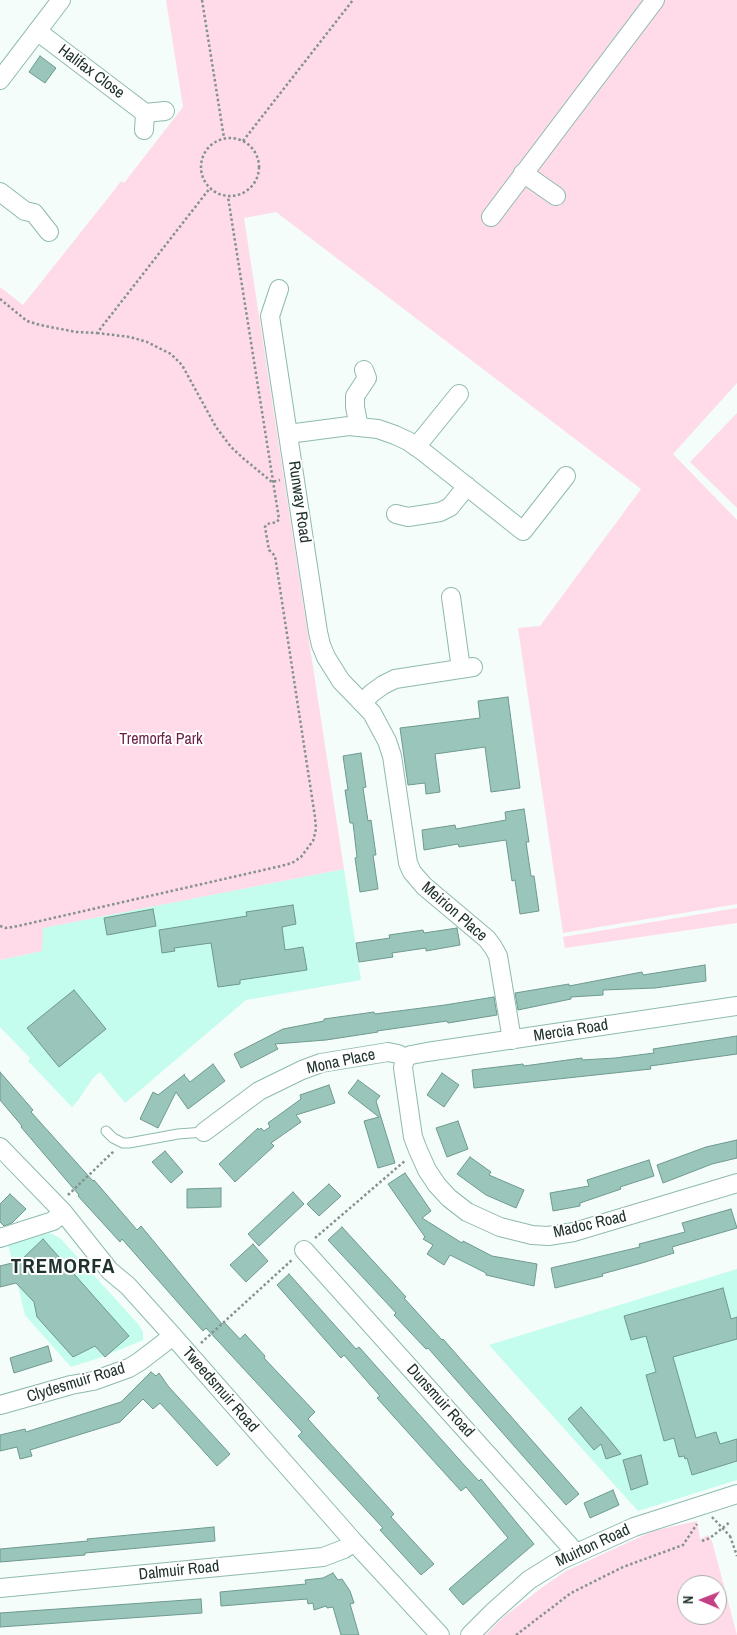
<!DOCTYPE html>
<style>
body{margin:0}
#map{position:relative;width:737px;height:1635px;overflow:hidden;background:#f4fdfa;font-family:"Archivo Narrow",sans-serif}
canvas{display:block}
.north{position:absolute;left:677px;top:1575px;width:50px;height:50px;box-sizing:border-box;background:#fff;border:1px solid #a6adab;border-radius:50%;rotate:271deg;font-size:14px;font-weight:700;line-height:20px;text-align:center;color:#20322e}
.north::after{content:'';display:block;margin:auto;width:18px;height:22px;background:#c44085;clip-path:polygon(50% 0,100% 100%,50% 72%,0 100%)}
</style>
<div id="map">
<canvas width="737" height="1635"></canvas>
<div class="north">N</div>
</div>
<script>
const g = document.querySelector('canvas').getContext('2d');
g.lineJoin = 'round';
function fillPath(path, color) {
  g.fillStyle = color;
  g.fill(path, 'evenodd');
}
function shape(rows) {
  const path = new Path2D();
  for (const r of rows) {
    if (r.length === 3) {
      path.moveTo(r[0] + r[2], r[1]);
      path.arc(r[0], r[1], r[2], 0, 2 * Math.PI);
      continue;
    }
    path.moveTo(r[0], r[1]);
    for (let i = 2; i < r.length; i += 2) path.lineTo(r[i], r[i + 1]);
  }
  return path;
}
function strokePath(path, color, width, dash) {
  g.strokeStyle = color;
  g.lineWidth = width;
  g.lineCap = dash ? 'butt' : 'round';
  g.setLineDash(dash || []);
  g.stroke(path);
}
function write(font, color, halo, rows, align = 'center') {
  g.font = font + ' "Archivo Narrow",sans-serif';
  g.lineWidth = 4;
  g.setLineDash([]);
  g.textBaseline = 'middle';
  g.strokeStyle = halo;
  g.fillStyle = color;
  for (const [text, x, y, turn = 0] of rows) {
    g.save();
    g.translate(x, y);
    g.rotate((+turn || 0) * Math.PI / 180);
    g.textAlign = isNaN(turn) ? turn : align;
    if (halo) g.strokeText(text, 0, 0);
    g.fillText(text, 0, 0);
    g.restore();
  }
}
fillPath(shape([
 [344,869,361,980,246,1000,125,1103,100,1072,93,1078,79,1099,72,1107,28,1061,30,1058,0,1027,0,960,42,951,42,928],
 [50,1233,60,1238,139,1325,143,1332,143,1340,102,1357,71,1367,25,1315,8,1244],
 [737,1269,737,1480,638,1511,489,1345]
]), '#c4fcee');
fillPath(shape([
 [166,0,737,0,737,383,673,454,737,520,737,904,563,933,518,628,540,626,641,489,276,212,244,218,344,869,43,928,42,951,0,960,0,287,23,305,112,193,121,181,124,183,183,107],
 [737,413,737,508,690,462],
 [737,908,737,923,565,948,563,937],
 [697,1521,700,1539,708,1535,712,1541,737,1635,486,1635,501,1619,544,1586,566,1571,653,1531],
 [687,1585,717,1585,717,1615,687,1615]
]), '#ffdae9');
const building = shape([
 [40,56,56,68,45,83,29,72,40,56],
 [508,697,520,788,491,792,485,747,435,754,440,792,426,794,425,783,408,785,400,728,480,718,478,701,508,697],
 [361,753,366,787,363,788,368,821,371,820,376,855,373,855,378,889,360,892,355,858,357,857,353,823,350,823,345,790,348,790,343,756,361,753],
 [524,809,529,842,526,842,531,876,534,876,539,911,520,914,515,880,512,881,506,840,459,847,458,844,424,850,422,830,455,825,456,829,506,820,505,812,524,809],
 [293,905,296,924,282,927,285,950,303,947,307,970,240,980,240,984,218,987,211,943,174,948,175,951,162,953,159,930,247,916,246,912,293,905],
 [153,909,156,926,107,935,104,918,153,909],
 [457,928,460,945,426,951,426,948,392,953,393,957,359,962,356,943,390,938,389,935,423,930,424,933,457,928],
 [705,965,706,981,655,988,603,990,603,995,571,997,571,999,518,1010,515,993,569,984,569,986,642,972,643,975,705,965],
 [74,990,106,1029,59,1067,27,1028,74,990],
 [494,997,497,1015,448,1023,447,1021,377,1031,378,1032,326,1040,275,1044,278,1049,241,1068,234,1054,283,1029,324,1021,324,1019,374,1012,375,1014,445,1005,494,997],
 [737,1036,737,1054,650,1066,651,1069,474,1088,472,1070,523,1064,524,1066,582,1058,582,1060,615,1058,654,1053,653,1049,737,1036],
 [213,1064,225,1081,188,1109,176,1092,158,1128,140,1119,153,1092,158,1095,185,1074,184,1075,190,1082,213,1064],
 [0,1072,33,1110,31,1112,93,1181,94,1180,137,1230,141,1226,222,1324,224,1322,240,1339,245,1334,265,1356,264,1358,315,1412,308,1419,394,1514,391,1517,434,1564,421,1575,380,1530,383,1528,298,1436,302,1432,206,1328,203,1331,122,1239,120,1242,78,1196,79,1195,21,1127,22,1126,0,1100,0,1072],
 [442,1073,459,1085,444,1107,427,1095,442,1073],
 [358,1080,380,1096,376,1101,395,1163,378,1168,364,1121,379,1117,348,1093,358,1080],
 [329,1085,335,1103,296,1115,301,1122,271,1143,274,1146,235,1182,219,1164,258,1128,259,1130,261,1128,264,1131,270,1127,268,1123,301,1099,300,1095,329,1085],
 [458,1121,468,1149,447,1157,436,1128,458,1121],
 [737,1140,737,1158,712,1164,663,1183,657,1165,706,1147,737,1140],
 [165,1151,183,1172,171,1183,152,1162,165,1151],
 [470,1157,491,1172,489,1175,524,1190,516,1208,486,1195,457,1174,470,1157],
 [649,1160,654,1176,620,1187,621,1189,580,1203,580,1206,553,1211,550,1193,589,1186,587,1180,649,1160],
 [405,1173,431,1211,422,1218,462,1243,463,1241,492,1256,537,1264,534,1286,486,1275,486,1273,450,1255,444,1265,427,1254,433,1245,423,1239,425,1237,388,1184,405,1173],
 [329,1184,341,1196,319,1216,307,1204,329,1184],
 [221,1188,221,1207,187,1208,187,1189,221,1188],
 [293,1192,304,1204,259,1246,248,1234,293,1192],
 [10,1194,26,1209,12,1223,4,1226,0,1222,0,1204,10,1194],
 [731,1209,737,1228,672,1247,674,1253,642,1263,602,1274,603,1276,555,1288,551,1268,640,1247,639,1244,685,1232,682,1223,731,1209],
 [342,1227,406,1297,404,1298,442,1340,443,1339,579,1494,566,1505,428,1348,426,1349,394,1315,396,1313,328,1240,342,1227],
 [43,1239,129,1336,105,1357,95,1346,73,1357,37,1317,34,1302,16,1283,0,1287,0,1266,20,1261,43,1239],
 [253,1244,268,1261,246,1282,230,1265,253,1244],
 [289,1274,356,1349,359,1347,465,1466,479,1481,481,1479,534,1544,463,1605,449,1589,508,1538,466,1487,461,1491,440,1468,377,1398,380,1396,344,1355,341,1358,277,1285,289,1274],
 [723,1288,731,1319,737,1317,737,1339,673,1357,696,1438,716,1432,720,1444,737,1439,737,1461,692,1475,687,1458,685,1459,684,1456,679,1457,674,1438,664,1441,646,1375,656,1372,646,1336,631,1340,624,1316,723,1288],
 [48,1346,52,1361,14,1373,10,1358,48,1346],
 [151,1372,156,1376,159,1373,168,1386,230,1454,217,1466,160,1403,153,1409,143,1399,120,1422,30,1450,32,1456,20,1459,17,1447,0,1451,0,1435,25,1429,26,1432,121,1402,151,1372],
 [581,1407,608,1438,621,1454,606,1459,601,1444,594,1450,568,1419,581,1407],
 [641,1455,648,1484,631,1490,623,1460,641,1455],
 [613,1490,619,1505,590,1518,584,1503,613,1490],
 [214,1527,215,1541,85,1553,85,1555,0,1562,0,1549,88,1541,87,1539,214,1527],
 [333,1573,338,1580,342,1579,350,1591,354,1603,350,1604,359,1635,341,1635,333,1607,327,1608,326,1606,314,1610,313,1603,308,1604,307,1599,221,1606,220,1592,306,1584,305,1580,323,1578,333,1573],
 [201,1599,202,1613,0,1627,0,1613,201,1599]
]);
fillPath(building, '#99c5ba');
strokePath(building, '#6e998f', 1);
const lane = shape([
 [106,1131,113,1138,123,1143,129,1143,178,1134,204,1132]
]);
const street = shape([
 [37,31,145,113],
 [0,80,61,0],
 [145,113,165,111],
 [144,130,145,113],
 [523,173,556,196],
 [0,192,25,211,34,213],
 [34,213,49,232],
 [491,217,655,0],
 [279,289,270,316,318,632,321,645,326,657,341,681,372,713,387,741,392,756,408,863,412,872,424,886,487,939,493,947,498,956,512,1040],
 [359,427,355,407,355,396,367,378,364,370],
 [288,434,349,426,378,429,395,435,408,441,421,450,523,531,566,476],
 [416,447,459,394],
 [396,514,408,517,440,512,450,507,467,486],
 [451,597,461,669],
 [362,703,372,693,383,685,395,679,473,667],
 [405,1058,403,1068,413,1137,418,1150,427,1170,437,1185,449,1198,467,1212,500,1227,532,1235,548,1236,574,1232,737,1183],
 [405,1058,411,1055,427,1052,737,1006],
 [204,1132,259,1091,302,1070,321,1063,388,1052,398,1054,405,1058],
 [0,1147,63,1212,110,1271,128,1286,173,1336,354,1542,440,1635],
 [0,1238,53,1221,63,1212],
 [304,1250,576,1553],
 [0,1405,71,1385,93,1381,129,1368,139,1362,173,1336],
 [0,1588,323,1557,344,1549,354,1542],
 [470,1635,493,1612,529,1580,561,1560,634,1527,737,1494]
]);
strokePath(lane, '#8ebaaf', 11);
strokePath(street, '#8ebaaf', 20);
strokePath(shape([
 [202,0,224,138],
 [230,167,29],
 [243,141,353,0],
 [0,299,27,321,40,325,76,332,97,333,210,188],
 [97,333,130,337,147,342,171,354,182,365,216,427,231,447,244,459,272,482,280,480],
 [0,926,6,928,18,926,281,866,292,863,301,857,313,841,316,829,315,817,275,556,269,550,265,527,267,524,277,522,279,519,228,197],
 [68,1195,114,1151],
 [315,1238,406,1160],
 [201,1343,293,1259],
 [712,1517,730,1536],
 [730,1536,737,1556],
 [702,1541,710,1538,730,1522],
 [516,1635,571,1593,623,1567,683,1545,697,1524]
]), '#84928e', 2.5, [2.5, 2.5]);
strokePath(lane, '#fff', 9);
strokePath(street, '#fff', 18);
write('16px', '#20322e', '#fff', [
 ["Halifax Close",91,72,37],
 ["Runway Road",299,502,82],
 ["Meirion Place",454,912,41],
 ["Mercia Road",571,1031,-9],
 ["Mona Place",341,1062,-12],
 ["Madoc Road",590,1225,-13],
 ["Clydesmuir Road",76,1383,-17],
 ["Tweedsmuir Road",220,1390,49],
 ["Dunsmuir Road",440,1401,48],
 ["Muirton Road",593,1546,-25],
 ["Dalmuir Road",179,1571,-6]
]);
write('16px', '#6a1f46', '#fff', [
 ["Tremorfa Park",161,740]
]);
g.letterSpacing = '1px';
write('bold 21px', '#20322e', '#fff', [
 ["TREMORFA",63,1267]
]);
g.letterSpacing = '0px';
</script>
